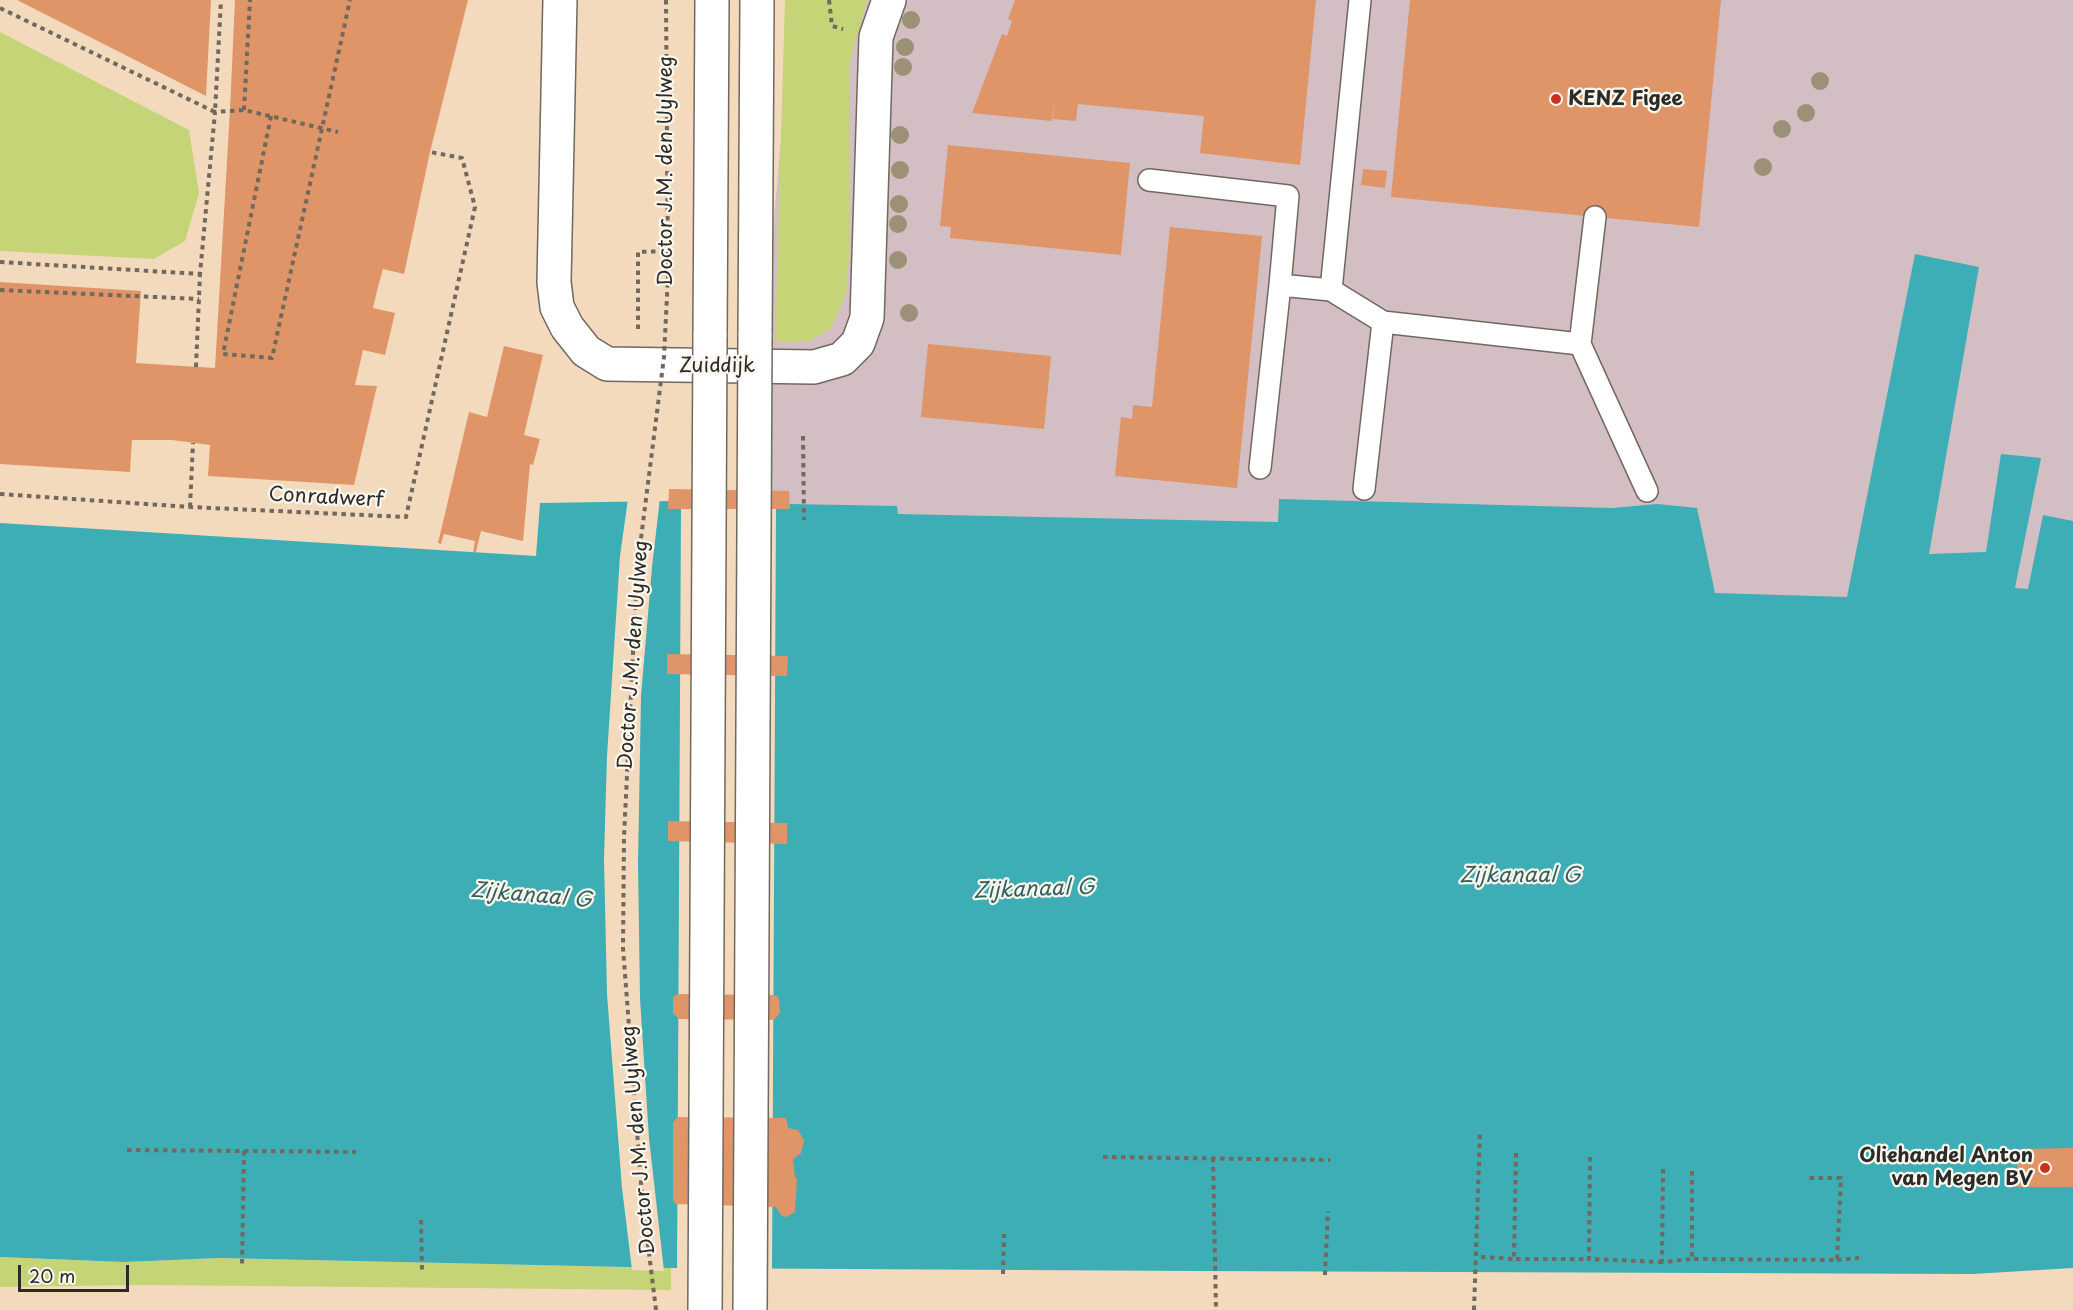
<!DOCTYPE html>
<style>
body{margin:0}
#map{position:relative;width:2073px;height:1310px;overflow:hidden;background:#f4dabd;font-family:"Playpen Sans",sans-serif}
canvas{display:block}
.scale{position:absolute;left:18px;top:1265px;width:111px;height:27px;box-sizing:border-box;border:3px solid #2b2b2b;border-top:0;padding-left:8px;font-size:18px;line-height:21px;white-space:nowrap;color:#2b2b2b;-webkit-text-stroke:4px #fbf7ec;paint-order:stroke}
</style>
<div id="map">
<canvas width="2073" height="1310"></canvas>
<div class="scale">20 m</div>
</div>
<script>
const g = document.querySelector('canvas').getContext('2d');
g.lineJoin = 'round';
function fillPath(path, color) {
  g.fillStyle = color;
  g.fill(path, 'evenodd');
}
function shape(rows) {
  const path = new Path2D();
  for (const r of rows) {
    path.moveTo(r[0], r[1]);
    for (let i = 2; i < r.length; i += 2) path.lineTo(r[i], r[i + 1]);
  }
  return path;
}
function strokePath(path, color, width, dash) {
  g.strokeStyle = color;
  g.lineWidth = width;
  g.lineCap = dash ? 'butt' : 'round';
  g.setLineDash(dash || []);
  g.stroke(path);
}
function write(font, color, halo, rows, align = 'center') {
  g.font = font + ' "Playpen Sans",sans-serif';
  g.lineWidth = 4.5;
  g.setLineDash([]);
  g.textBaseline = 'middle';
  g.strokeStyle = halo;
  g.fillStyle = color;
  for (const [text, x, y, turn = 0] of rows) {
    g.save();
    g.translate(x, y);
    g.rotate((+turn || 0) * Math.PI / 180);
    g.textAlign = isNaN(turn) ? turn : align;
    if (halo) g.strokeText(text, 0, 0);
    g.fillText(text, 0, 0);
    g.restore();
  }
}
fillPath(shape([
 [793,0,2073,0,2073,841,729,741]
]), '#d2bec3');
fillPath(shape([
 [785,0,867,0,849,64,850,246,846,294,830,329,809,341,775,341],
 [0,32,189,130,199,193,185,241,154,259,0,251],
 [0,1257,124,1262,219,1258,671,1268,671,1290,146,1285,0,1287]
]), '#c4d476');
fillPath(shape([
 [1915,254,1979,267,1929,554,1986,552,2001,454,2041,458,2015,588,2028,589,2043,515,2073,521,2073,1268,1973,1274,1194,1271,671,1268,219,1258,124,1262,0,1257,0,523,536,556,540,503,669,501,726,509,789,509,790,504,897,506,898,514,1278,522,1279,499,1613,508,1657,504,1697,508,1715,593,1847,597]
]), '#3daeb5');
fillPath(shape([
 [660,498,652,567,641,696,638,863,640,999,649,1138,664,1271,632,1270,622,1188,607,994,604,859,607,756,620,556,628,499],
 [681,506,776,506,772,1271,677,1271]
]), '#f4dabd');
fillPath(shape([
 [17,0,211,0,206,96],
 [235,0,468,0,430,152,404,274,383,269,378,287,373,308,395,313,385,355,363,350,355,385,377,386,354,485,208,476,210,445,172,440,132,440,130,472,0,464,0,282,141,291,136,363,215,368,230,109],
 [1015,0,1316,0,1300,165,1200,153,1204,116,1078,104,1076,121,1053,119,1054,102,1052,121,972,113,1002,34,1007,36,1012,21,1008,19],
 [1410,0,1721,0,1699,227,1391,197],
 [948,145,1130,163,1121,255,950,238,951,227,940,226],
 [1363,169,1387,171,1385,188,1361,185],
 [1170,227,1262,236,1237,488,1115,476,1121,417,1132,419,1133,405,1152,407],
 [928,344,1051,356,1044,429,921,417],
 [504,346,543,355,524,435,540,439,533,465,530,464,523,541,481,531,476,552,473,552,475,541,444,534,441,544,438,543,469,412,487,417],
 [669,489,789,491,790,509,668,509],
 [667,654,788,656,787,676,667,674],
 [668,821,787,823,787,844,668,841],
 [680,994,772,995,777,996,779,1000,780,1013,774,1020,679,1019,673,1013,673,998,675,995],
 [677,1117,786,1118,788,1128,798,1130,804,1140,801,1153,793,1159,795,1178,797,1178,795,1212,786,1217,781,1215,776,1207,675,1204,673,1200,673,1123],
 [2073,1148,2073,1187,2017,1187,2017,1149]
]), '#df9568');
const service = shape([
 [1149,180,1288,196,1280,285],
 [1331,290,1383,322,1580,344,1595,217],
 [1580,344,1647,491],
 [1260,468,1280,285,1331,290,1360,0],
 [1364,489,1383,322]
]);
const minor = shape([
 [560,0,554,282,557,307,567,327,586,351,607,364,814,367,842,359,858,343,867,318,876,37,889,0]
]);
const primary = shape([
 [710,337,712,0],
 [755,337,757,0]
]);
strokePath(service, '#71685e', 24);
strokePath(minor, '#71685e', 36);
strokePath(primary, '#71685e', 36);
strokePath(shape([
 [666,0,668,275],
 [829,0,832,26,843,29],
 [0,8,215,112,221,0],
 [244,110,250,0],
 [271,116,223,354,272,358,350,0],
 [0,262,200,274,215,112,244,110,338,132],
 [0,290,199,299],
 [638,329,638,252,667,251],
 [196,367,200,274],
 [803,436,804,520],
 [0,494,190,507,406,517,475,207,462,158,430,152],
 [190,507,193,443],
 [127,1150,244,1151,242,1266],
 [244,1151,356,1152],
 [1516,1153,1514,1259,1589,1259],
 [1103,1157,1330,1160],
 [1590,1157,1589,1259,1662,1262],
 [1213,1158,1216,1310],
 [1663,1169,1662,1262,1692,1259],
 [1692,1171,1692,1259,1837,1260,1841,1178,1805,1178],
 [421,1220,422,1270],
 [1481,1257,1514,1259],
 [1837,1260,1859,1258],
 [1003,1274,1004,1234],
 [1325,1275,1328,1211],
 [1474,1310,1480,1132]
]), '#71685e', 4, [4.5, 4.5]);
strokePath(service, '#fff', 21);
strokePath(minor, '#fff', 33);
strokePath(primary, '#fff', 33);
const primaryBridge = shape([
 [705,1310,710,337],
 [750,1310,755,337]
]);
strokePath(primaryBridge, '#71685e', 36, []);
strokePath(shape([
 [656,1310,642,1196,623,948,624,837,637,570,664,357,668,275]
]), '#71685e', 4, [4.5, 4.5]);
strokePath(primaryBridge, '#fff', 33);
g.fillStyle = '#9a9177';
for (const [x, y] of [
 [911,20],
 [905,47],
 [903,67],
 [1820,81],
 [1806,113],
 [1782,129],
 [900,135],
 [1763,167],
 [900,170],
 [899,204],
 [898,224],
 [898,260],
 [909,313]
]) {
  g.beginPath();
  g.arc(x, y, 9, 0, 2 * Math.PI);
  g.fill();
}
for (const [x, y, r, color] of [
 [1556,99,6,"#c8321e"],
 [2045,1168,6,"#c8321e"]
]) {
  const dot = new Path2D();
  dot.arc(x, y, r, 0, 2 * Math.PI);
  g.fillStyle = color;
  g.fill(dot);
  strokePath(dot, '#fbf7ec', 2);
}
write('bold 20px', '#2b2b2b', '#fbf7ec', [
 ["KENZ Figee",1568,99],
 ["Oliehandel Anton",2033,1156,"right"],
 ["van Megen BV",2033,1179,"right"]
], 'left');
write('20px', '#2b2b2b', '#fbf7ec', [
 ["Doctor J.M. den Uylweg",666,171,-90],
 ["Zuiddijk",717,366],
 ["Conradwerf",326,498,3],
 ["Doctor J.M. den Uylweg",634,655,-86],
 ["Doctor J.M. den Uylweg",639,1140,-95]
]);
write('italic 21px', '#325f62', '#fbf7ec', [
 ["Zijkanaal G",1520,876],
 ["Zijkanaal G",1034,890,-2],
 ["Zijkanaal G",531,896,5]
]);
</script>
